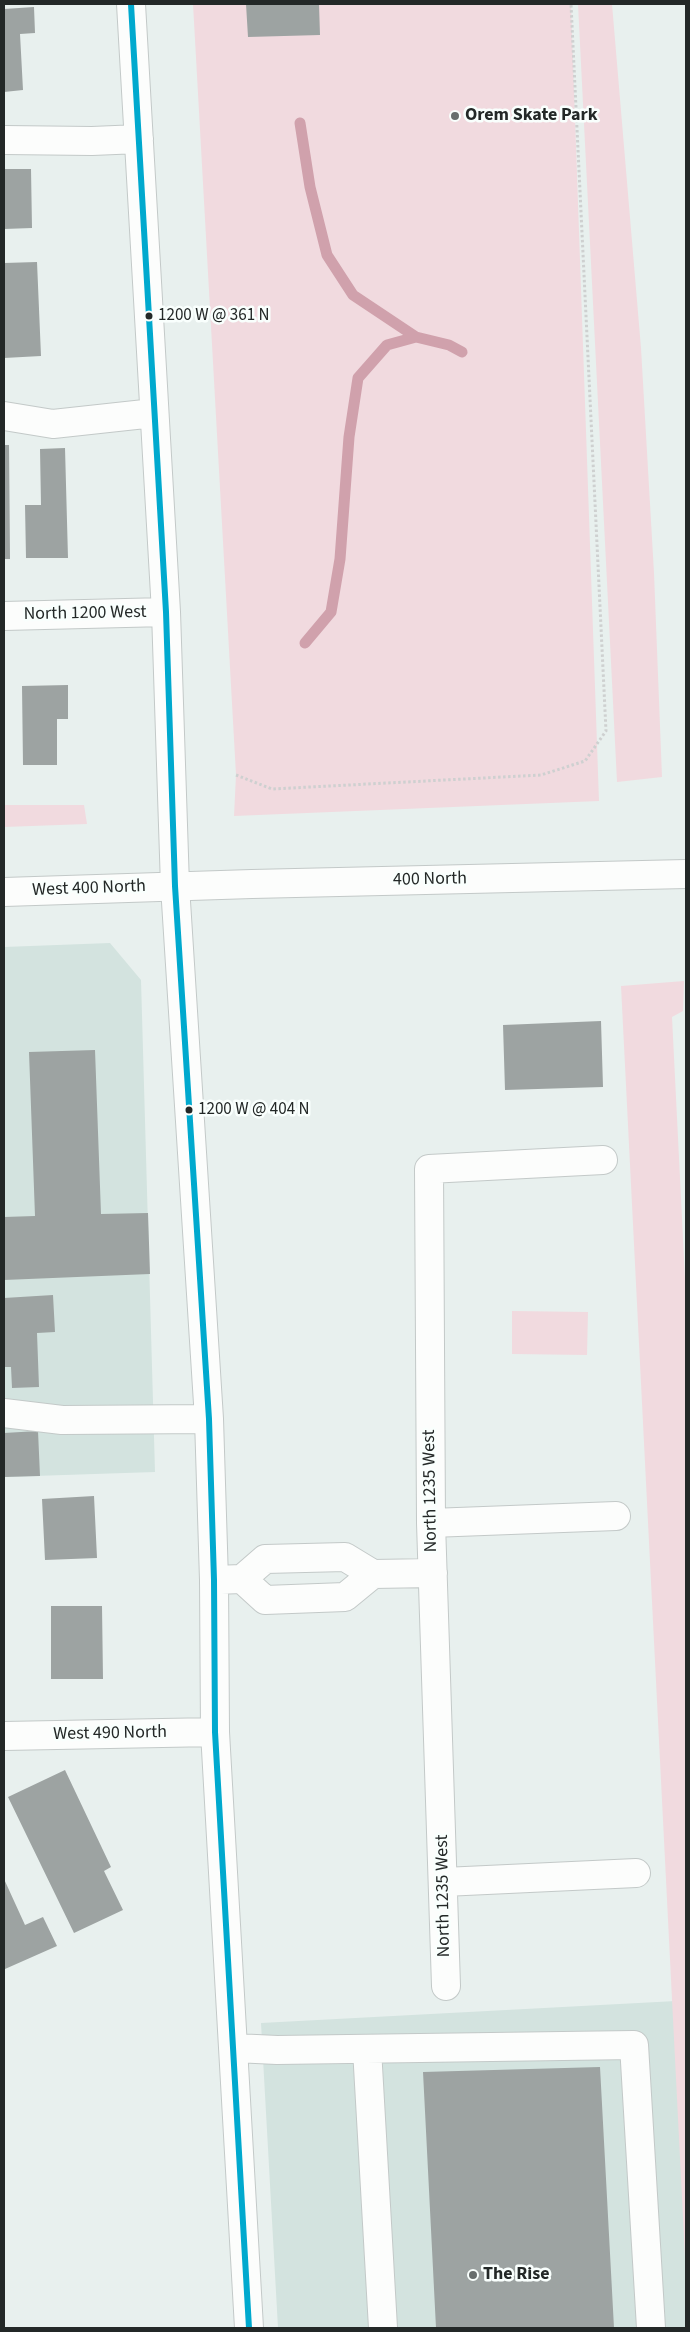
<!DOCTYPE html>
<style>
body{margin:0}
#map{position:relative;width:690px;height:2332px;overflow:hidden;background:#e8f0ee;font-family:"Source Sans 3",sans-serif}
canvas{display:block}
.frame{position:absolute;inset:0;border:5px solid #232827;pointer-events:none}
</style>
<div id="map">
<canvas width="690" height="2332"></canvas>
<div class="frame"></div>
</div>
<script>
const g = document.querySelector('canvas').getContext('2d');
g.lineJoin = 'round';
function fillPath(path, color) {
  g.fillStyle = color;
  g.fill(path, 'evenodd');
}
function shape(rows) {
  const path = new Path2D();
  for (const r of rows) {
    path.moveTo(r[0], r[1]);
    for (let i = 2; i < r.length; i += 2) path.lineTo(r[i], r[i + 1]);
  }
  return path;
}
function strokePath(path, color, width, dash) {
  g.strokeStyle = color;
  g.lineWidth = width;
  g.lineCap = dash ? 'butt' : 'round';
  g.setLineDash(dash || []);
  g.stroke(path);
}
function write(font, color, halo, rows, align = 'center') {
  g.font = font + ' "Source Sans 3",sans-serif';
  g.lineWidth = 5;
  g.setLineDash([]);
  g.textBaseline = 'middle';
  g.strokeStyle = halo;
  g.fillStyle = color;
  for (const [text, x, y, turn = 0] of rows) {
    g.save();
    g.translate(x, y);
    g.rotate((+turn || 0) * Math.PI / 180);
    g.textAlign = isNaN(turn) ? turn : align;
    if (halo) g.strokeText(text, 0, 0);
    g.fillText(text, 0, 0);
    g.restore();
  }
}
fillPath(shape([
 [110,943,141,980,155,1472,4,1477,4,947],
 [676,2001,686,2225,686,2328,278,2328,261,2023]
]), '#d3e3df');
fillPath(shape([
 [193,4,571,4,599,801,234,816,236,775],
 [578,4,612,4,641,348,654,573,662,777,617,782],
 [4,805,84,805,87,824,4,827],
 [684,981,683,1011,672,1017,686,1299,686,2277,621,986],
 [512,1311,588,1312,587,1355,512,1354]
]), '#f1dadf');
strokePath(shape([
 [300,123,310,187,327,255,353,295,416,337],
 [305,643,331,612,340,559,349,437,358,378,387,345,416,337,449,345,462,352]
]), '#d0a1ac', 11);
fillPath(shape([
 [246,4,319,4,320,35,248,37],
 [34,7,35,33,20,34,23,90,4,92,4,9],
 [4,169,31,169,32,228,4,229],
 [37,262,41,356,4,358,4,263],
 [4,445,9,445,10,559,4,559],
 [65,448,68,558,26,558,25,505,41,505,40,449],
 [68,685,68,719,57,719,57,765,23,765,22,686],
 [601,1021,603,1087,505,1090,503,1025],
 [95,1050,101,1214,148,1213,150,1274,4,1280,4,1217,35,1216,29,1052],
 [53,1295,55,1332,37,1333,39,1387,12,1388,11,1367,4,1367,4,1298],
 [38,1431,40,1476,4,1477,4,1433],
 [94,1496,97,1558,45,1560,42,1499],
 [51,1606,102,1606,103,1679,51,1679],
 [65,1770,111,1867,104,1871,123,1910,74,1933,8,1797],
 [4,1879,25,1925,43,1917,57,1946,5,1969],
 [600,2067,614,2328,436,2328,423,2072]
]), '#9da3a2');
const minor = shape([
 [131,4,166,612,175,886,209,1419,214,1580,215,1732,249,2328],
 [4,140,92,141,139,139],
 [4,416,53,424,154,413],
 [4,616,166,612],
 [4,1413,62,1420,209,1419],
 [431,1523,616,1516],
 [242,1579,265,1600,345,1597,373,1574],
 [214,1580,242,1579,265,1559,345,1557,373,1574,433,1573],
 [4,1736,215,1732],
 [444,1882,636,1873],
 [446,1986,431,1523,429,1169,603,1160],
 [235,2048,277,2050,634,2045,651,2328],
 [367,2049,383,2328]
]);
const major = shape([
 [4,892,252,884,686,874]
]);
strokePath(minor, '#c3c9c8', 30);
strokePath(major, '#c3c9c8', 30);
strokePath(shape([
 [236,775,272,789,541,775,585,761,606,731,571,4]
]), '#ced0d0', 3, [2.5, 2.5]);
strokePath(minor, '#fcfdfc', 28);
strokePath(major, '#fcfdfc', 28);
strokePath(shape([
 [131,4,166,612,175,886,209,1419,214,1580,215,1732,249,2328]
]), '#00a9ce', 6);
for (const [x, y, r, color] of [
 [455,116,5,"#686e6d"],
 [149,316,4.5,"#232827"],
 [189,1110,4.5,"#232827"],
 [473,2275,5,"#686e6d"]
]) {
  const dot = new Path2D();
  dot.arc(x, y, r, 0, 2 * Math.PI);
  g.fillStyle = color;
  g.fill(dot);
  strokePath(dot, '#f9fffd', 2);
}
write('17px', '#232827', '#f9fffd', [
 ["1200 W @ 361 N",158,316],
 ["1200 W @ 404 N",198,1110]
], 'left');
write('bold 18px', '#232827', '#f9fffd', [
 ["Orem Skate Park",465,116],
 ["The Rise",483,2275]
], 'left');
write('18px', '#232827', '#f9fffd', [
 ["North 1200 West",85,614,-1],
 ["400 North",430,880,-1],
 ["West 400 North",89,889,-2],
 ["North 1235 West",431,1491,-91],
 ["West 490 North",110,1734,-1],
 ["North 1235 West",444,1896,-91]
]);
</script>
